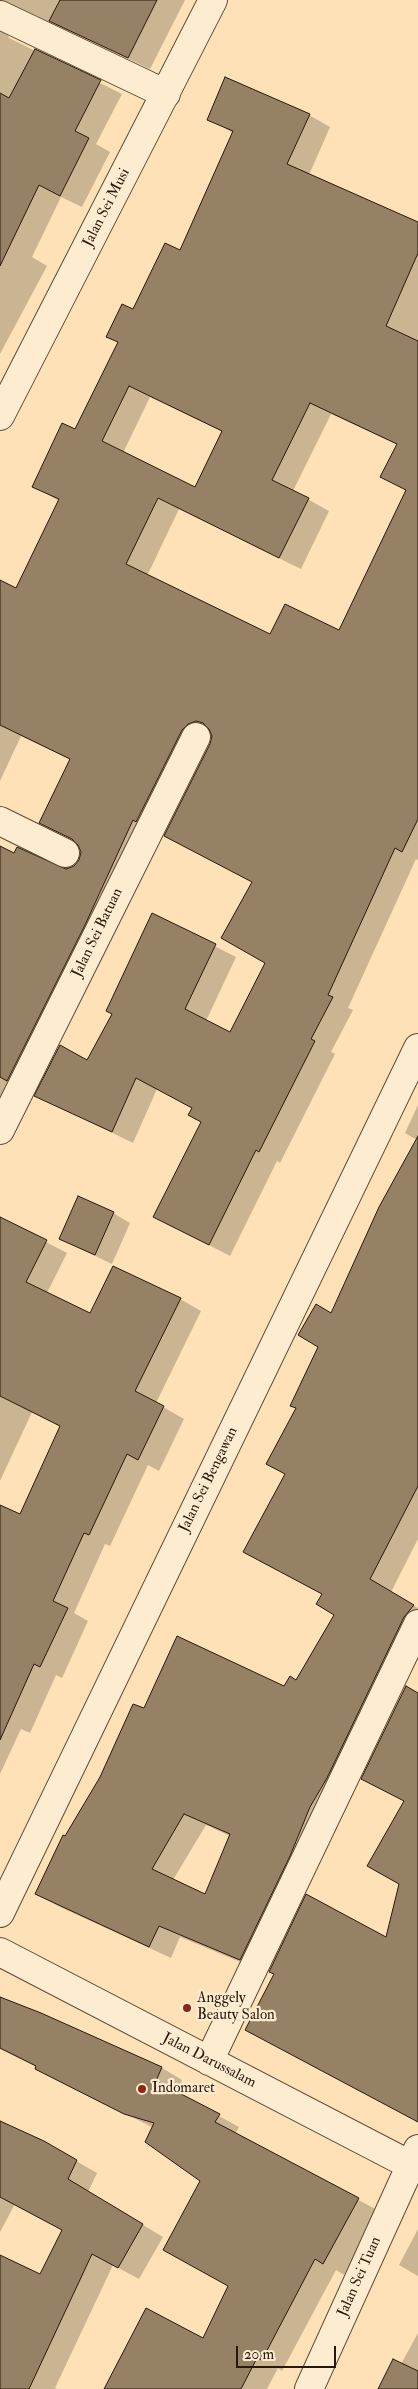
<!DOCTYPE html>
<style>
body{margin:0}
#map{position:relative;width:418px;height:2389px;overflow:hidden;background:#fee1b6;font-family:"IM FELL Double Pica",serif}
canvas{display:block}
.scale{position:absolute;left:236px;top:2346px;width:100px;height:22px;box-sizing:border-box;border:2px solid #28190b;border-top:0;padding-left:6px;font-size:15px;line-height:18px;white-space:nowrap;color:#28190b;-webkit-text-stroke:4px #feecd0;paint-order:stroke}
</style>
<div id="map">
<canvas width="418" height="2389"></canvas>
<div class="scale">20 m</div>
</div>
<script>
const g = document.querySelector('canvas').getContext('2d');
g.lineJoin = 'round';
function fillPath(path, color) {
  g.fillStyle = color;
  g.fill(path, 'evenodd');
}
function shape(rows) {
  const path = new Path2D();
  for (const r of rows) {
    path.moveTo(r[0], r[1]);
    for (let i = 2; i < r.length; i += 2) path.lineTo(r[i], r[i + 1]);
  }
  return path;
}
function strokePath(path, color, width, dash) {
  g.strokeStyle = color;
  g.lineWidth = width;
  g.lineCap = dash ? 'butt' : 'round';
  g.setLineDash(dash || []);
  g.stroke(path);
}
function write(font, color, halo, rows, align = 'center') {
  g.font = font + ' "IM FELL Double Pica",serif';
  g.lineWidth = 4.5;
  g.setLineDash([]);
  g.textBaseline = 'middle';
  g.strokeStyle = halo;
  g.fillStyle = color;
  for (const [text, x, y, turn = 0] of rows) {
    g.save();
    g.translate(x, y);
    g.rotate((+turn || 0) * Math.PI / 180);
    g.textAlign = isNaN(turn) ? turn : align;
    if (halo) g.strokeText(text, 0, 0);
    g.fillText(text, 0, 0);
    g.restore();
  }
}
fillPath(shape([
 [0,0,185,0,150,69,30,13,21,11,6,30,9,38,122,94,96,144,110,152,82,207,61,197,32,257,47,266,0,354],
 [309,115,330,127,309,175,418,224,418,860,416,859,348,1008,353,1010,331,1052,335,1054,280,1163,277,1161,230,1256,155,1217,203,1123,193,1108,157,1089,133,1143,36,1095,88,1061,113,1013,153,915,236,957,206,1021,230,1033,266,963,253,882,211,744,212,734,209,735,0,1106,0,848,14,855,67,870,75,867,80,861,82,852,79,844,41,822,71,760,21,736,0,781,0,581,16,589,59,501,34,487,76,430,119,343,107,336,133,311,180,251,233,133,208,119],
 [150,397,223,432,195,488,123,453],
 [331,414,398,445,382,476,407,491,340,631,271,636,147,576,179,509,301,569,329,511,293,491],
 [418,1105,418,1539,391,1592,418,1608,418,1644,262,1971,180,1937,171,1958,58,1906,37,1894,65,1838,144,1710,285,1688,296,1682,335,1615,323,1594,287,1474,297,1408,332,1315,417,1140,405,1133],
 [206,1825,230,1836,206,1895,173,1880],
 [113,1213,130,1223,112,1264,60,1239],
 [0,1218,67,1253,47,1293,91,1315,180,1299,201,1311,156,1403,184,1419,159,1471,148,1465,110,1546,105,1544,74,1613,88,1621,62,1678,56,1675,30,1733,21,1729,0,1774,0,1506,21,1516,61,1427,32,1412,0,1481],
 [0,1999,40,2014,162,2068,182,2080,177,2093,239,2127,235,2134,379,2211,344,2275,336,2270,282,2371,278,2368,267,2389,105,2389,203,2339,229,2286,202,2180,154,2128,57,2080,36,2069,37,2067,0,2049],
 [0,2122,43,2142,97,2173,88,2192,163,2237,139,2279,113,2265,55,2388,58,2389,0,2389,0,2257,40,2275,63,2230,15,2204,0,2232],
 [418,2229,418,2276,399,2265],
 [418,2333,418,2389,379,2389,401,2364]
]), '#0003');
const building = shape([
 [60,0,157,0,128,58,49,21,60,0],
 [35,49,101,80,75,131,89,138,60,196,39,185,0,266,0,93,9,98,35,49],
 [225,77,310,114,287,164,418,222,418,253,386,326,418,341,418,819,402,852,395,848,328,995,333,997,311,1039,315,1041,259,1152,256,1150,209,1245,153,1217,201,1122,188,1115,192,1108,136,1078,112,1132,34,1096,60,1045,87,1060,112,1014,106,1011,152,913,216,944,185,1009,230,1032,265,963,221,938,252,882,164,836,210,744,212,736,209,729,203,723,196,721,188,724,182,730,136,822,133,820,85,925,7,1081,0,1077,0,846,14,853,17,847,66,869,74,866,79,860,81,852,78,845,72,839,39,823,70,759,0,725,0,580,16,588,59,499,32,487,62,423,75,429,118,342,106,337,122,304,133,309,165,243,180,250,233,131,207,120,225,77],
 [129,386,222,431,195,487,102,441,129,386],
 [310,403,397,444,380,477,406,490,339,630,285,604,270,634,126,564,158,498,279,558,309,498,272,480,310,403],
 [418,1136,418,1486,370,1579,414,1605,404,1617,327,1778,310,1807,290,1856,240,1960,159,1926,149,1947,35,1894,63,1835,65,1836,100,1777,133,1704,144,1708,177,1636,284,1686,290,1676,296,1680,334,1615,316,1604,322,1594,243,1552,285,1474,266,1464,296,1408,290,1406,318,1347,298,1335,316,1304,331,1313,379,1207,418,1136],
 [184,1814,230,1834,205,1894,152,1869,184,1814],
 [78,1196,114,1212,95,1255,59,1239,78,1196],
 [0,1217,47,1240,26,1282,90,1313,113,1266,181,1298,135,1391,164,1406,138,1460,127,1454,89,1535,84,1533,53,1601,68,1608,40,1667,34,1664,0,1740,0,1505,20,1514,60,1426,0,1396,0,1217],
 [406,1686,418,1693,418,2122,245,2030,274,1974,269,1972,306,1894,386,1937,399,1884,367,1866,404,1801,361,1779,406,1686],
 [0,1997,41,2013,162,2067,156,2081,220,2114,215,2122,359,2198,323,2264,315,2259,262,2360,257,2358,241,2389,104,2389,146,2308,203,2338,228,2286,163,2250,200,2181,145,2142,154,2123,124,2114,35,2069,36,2066,0,2048,0,1997],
 [0,2121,44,2141,77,2160,68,2179,143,2224,118,2268,92,2254,29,2389,0,2389,0,2255,40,2274,62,2230,0,2197,0,2121],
 [393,2359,418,2371,418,2389,378,2389,393,2359]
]);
fillPath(building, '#978164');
strokePath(building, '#28190b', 1);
const street = shape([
 [0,15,166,94],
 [0,416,213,0],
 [0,821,65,853],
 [0,1130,196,737],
 [0,1913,418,1048],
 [0,1952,418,2169],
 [209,2061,418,1624],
 [309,2389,418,2149]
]);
strokePath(street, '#5e4b36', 30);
strokePath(street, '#feecd0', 28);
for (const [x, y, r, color] of [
 [187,2008,5,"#8f2418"],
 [142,2089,5,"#8f2418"]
]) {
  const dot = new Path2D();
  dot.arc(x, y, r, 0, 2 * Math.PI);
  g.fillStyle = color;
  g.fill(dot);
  strokePath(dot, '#feecd0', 2);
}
write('15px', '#28190b', '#feecd0', [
 ["Jalan Sei Musi",107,208,-63],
 ["Jalan Sei Batuan",98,933,-64],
 ["Jalan Sei Bengawan",209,1480,-64],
 ["Jalan Darussalam",209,2061,27],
 ["Jalan Sei Tuan",360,2277,-66]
]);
write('15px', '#28190b', '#feecd0', [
 ["Anggely",197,1999],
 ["Beauty Salon",197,2016],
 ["Indomaret",152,2089]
], 'left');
</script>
